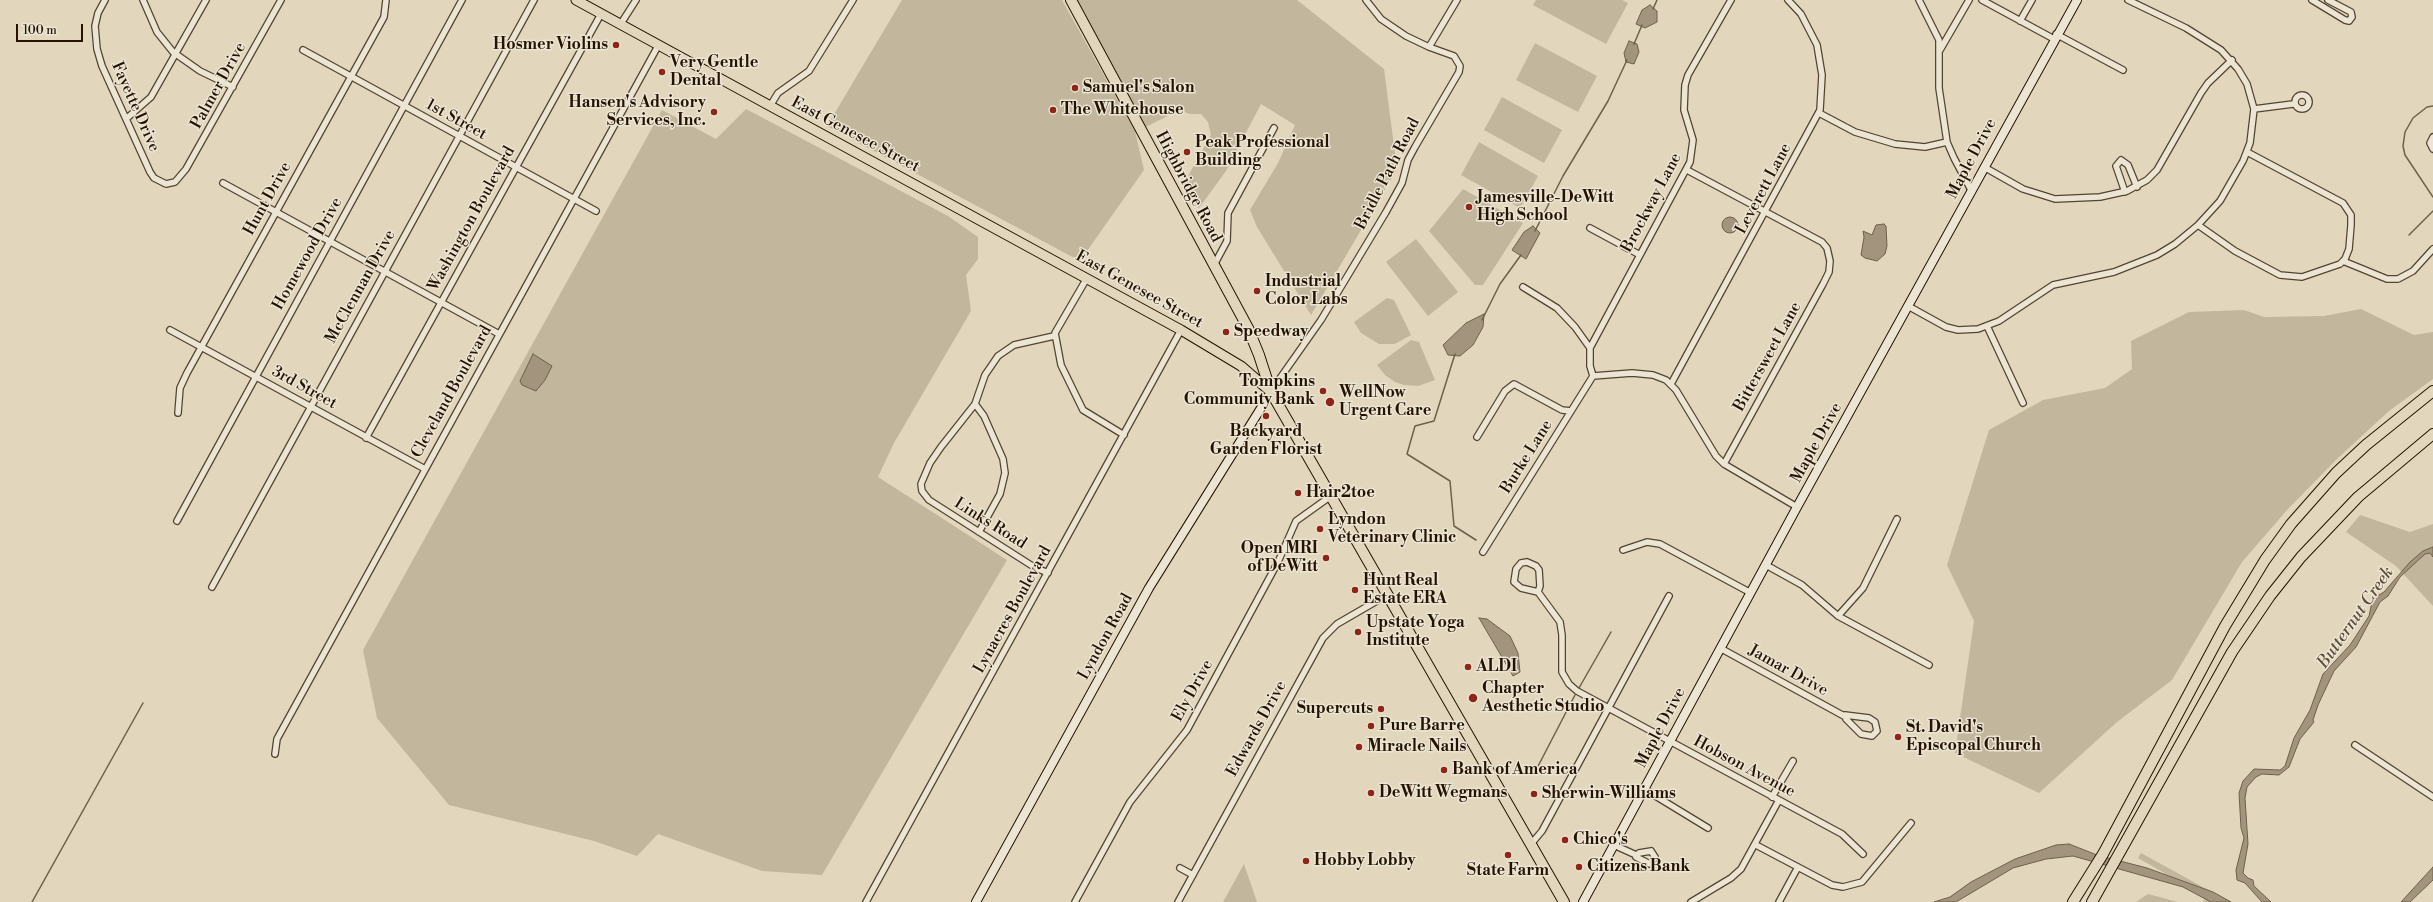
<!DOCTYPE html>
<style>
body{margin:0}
#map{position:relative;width:2433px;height:902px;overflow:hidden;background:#e2d7bd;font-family:"Libre Bodoni",serif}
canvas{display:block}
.scale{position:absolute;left:16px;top:24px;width:67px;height:18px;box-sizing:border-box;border:2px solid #251200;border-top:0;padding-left:5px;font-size:12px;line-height:14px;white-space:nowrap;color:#251200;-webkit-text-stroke:3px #ece5d4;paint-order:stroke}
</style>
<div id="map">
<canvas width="2433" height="902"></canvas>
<div class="scale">100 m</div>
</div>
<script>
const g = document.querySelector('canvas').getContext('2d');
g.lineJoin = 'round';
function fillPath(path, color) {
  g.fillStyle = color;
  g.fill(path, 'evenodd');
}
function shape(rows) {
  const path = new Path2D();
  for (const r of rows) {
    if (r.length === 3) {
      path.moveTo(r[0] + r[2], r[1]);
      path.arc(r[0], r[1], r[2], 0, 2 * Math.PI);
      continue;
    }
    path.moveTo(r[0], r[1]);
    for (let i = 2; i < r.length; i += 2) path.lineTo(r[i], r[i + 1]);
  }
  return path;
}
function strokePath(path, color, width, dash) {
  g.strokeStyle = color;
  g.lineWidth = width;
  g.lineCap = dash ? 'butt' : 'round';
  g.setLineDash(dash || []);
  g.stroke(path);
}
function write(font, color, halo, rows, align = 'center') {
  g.font = font + ' "Libre Bodoni",serif';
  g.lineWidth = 3;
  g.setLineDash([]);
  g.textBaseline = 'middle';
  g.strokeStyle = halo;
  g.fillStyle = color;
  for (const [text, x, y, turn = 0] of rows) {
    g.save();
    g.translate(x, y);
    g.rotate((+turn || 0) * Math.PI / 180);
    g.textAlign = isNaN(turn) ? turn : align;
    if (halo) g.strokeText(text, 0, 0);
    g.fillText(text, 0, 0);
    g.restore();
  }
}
fillPath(shape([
 [902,0,1062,0,1135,131,1144,170,1080,261,827,126],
 [1076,0,1297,0,1384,69,1397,169,1311,315,1257,227,1250,210,1278,163,1295,125,1261,104,1226,171,1199,208,1194,206,1184,183,1211,135,1208,122,1201,114,1190,114,1179,110,1144,128],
 [1536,0,1622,0,1628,3,1606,44,1533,5],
 [1535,43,1597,76,1578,112,1516,80],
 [1502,97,1562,130,1544,163,1484,130],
 [746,109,948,216,978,237,978,259,966,275,971,311,894,443,878,477,1007,560,822,875,762,871,658,834,637,856,594,841,449,805,377,718,363,650,662,110,716,139],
 [1479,142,1538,176,1520,208,1461,175],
 [1463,189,1523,223,1483,285,1475,285,1429,231],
 [1416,239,1458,292,1428,316,1386,262],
 [1387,298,1394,300,1411,335,1395,344,1379,344,1361,333,1354,322],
 [2361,309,2414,335,2433,332,2433,379,2389,411,2338,458,2287,510,2242,562,2172,680,2117,722,2039,793,1955,753,1974,621,1947,565,1989,430,2043,400,2105,388,2132,369,2131,341,2189,312,2244,310,2264,317,2324,316],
 [1411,340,1419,342,1435,380,1418,386,1404,385,1395,382,1385,375,1377,365],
 [2360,515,2410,532,2433,524,2433,606,2396,566,2346,532],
 [2141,853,2230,902,2203,902,2206,897,2138,858],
 [1244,864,1257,902,1223,902],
 [2148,894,2178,902,2136,902]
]), '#c2b69d');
const water = shape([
 [1650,5,1657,11,1657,22,1645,28,1636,24,1642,10,1650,5],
 [1629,41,1637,44,1639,52,1634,64,1626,62,1624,53,1629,41],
 [1730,225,8],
 [1884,224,1886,226,1887,246,1885,254,1877,261,1865,258,1861,255,1864,237,1863,231,1872,235,1876,225,1884,224],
 [1533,226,1540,233,1526,259,1512,250,1524,232,1533,226],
 [1484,314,1483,327,1473,345,1460,356,1448,355,1443,345,1466,323,1484,314],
 [533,354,552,366,545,380,536,391,522,385,520,381,533,354],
 [2433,547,2433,557,2430,553,2425,554,2400,577,2388,596,2380,602,2356,647,2334,671,2318,705,2313,720,2314,722,2300,739,2289,767,2279,775,2262,774,2256,777,2247,787,2245,798,2248,844,2243,873,2248,878,2253,880,2254,886,2271,902,2262,902,2245,883,2237,880,2236,870,2244,838,2241,828,2239,793,2243,781,2254,769,2280,770,2285,766,2294,738,2310,710,2323,674,2350,645,2369,616,2372,602,2377,596,2384,592,2410,562,2423,551,2433,547],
 [1479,618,1487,619,1510,636,1518,653,1520,672,1513,676,1479,618],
 [2069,844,2097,855,2147,868,2213,892,2231,902,2211,902,2183,887,2073,856,2046,859,2013,868,1956,902,1934,902,1950,897,1971,882,2015,859,2056,845,2069,844],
 [2433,867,2433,880,2410,902,2401,902,2433,867]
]);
fillPath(water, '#a2947d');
strokePath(water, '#70604b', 1);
strokePath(shape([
 [1653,9,1657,0],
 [1634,44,1642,25],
 [2433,106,2427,107,2413,118,2405,132,2403,146,2405,155,2433,197],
 [1535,231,1563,176,1608,101,1627,60],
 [2409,235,2433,211],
 [1482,320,1500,284,1521,255],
 [1455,354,1434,421,1415,426,1407,454,1450,481,1454,526,1476,540],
 [1579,688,1611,632],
 [1535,772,1575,695],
 [32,902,143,703]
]), '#70604b', 1.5);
const street = shape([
 [105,0,98,13,95,26,97,49,102,66,150,172,154,178,166,184,175,182,186,169,281,0],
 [143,0,157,32,173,52,200,71,233,87],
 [1919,0,1939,40,1939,88,1947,142,1954,158,1971,190],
 [1982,0,2054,39],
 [2312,0,2345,20,2349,21,2352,17,2351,12,2328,0],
 [2020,21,2032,0],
 [620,25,636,0],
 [2056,34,2123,70],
 [1429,47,1457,0],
 [303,50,596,211],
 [1940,50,1969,0],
 [2302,102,7],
 [770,106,778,93,809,71,853,0],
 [2254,109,2293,104],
 [1819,113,1855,132,1895,144,1925,147,1947,142],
 [126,119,151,97,206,0],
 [2433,137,2430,143,2433,149],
 [1984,167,2023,189,2055,199,2100,197,2127,191,2147,180,2157,170,2201,93,2208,83,2232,60],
 [1687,170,1822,242,1827,248,1830,261,1829,272,1823,284,1724,464],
 [223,183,499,334],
 [2125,192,2116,166,2121,160,2128,165,2137,187],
 [2198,225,2235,251,2280,275,2302,277,2340,264,2345,259,2349,249,2351,225,2351,215,2343,203,2247,152],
 [1590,228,1640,255],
 [2343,261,2387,279,2398,279,2413,271,2433,249],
 [1214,265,1227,241,1228,213,1274,128],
 [1087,278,1055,333,1061,365,1083,410,1124,435],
 [1523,287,1557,308,1575,327,1590,348,1590,366,1593,376],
 [1908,306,1946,327,1958,330,1978,329,1999,321,2053,285,2114,272,2157,255,2175,244,2198,225,2220,201,2243,161,2250,143,2254,109,2247,84,2238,69,2221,50,2186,28,2128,0],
 [1987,326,2023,403],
 [170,330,425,469],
 [1590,348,1690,162,1693,140,1684,110,1685,85,1688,75,1731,0],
 [1593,376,1632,373,1653,375,1666,380,1676,390,1716,456,1724,464,1797,507],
 [1671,384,1820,110,1822,75,1817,45,1801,14,1788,0],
 [1271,391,1321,320,1386,212,1402,183,1408,160,1415,147,1459,72,1460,66,1454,56,1429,47,1406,36,1381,19,1366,0],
 [975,404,984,416,1003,459,1005,473,1000,494,979,532],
 [178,413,180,388,187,373,384,17,386,0],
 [1477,437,1505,391,1514,384,1562,410,1571,411],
 [366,438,601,14],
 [177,521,462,0],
 [1623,550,1647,542,1660,544,1751,593],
 [1483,552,1593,376],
 [1527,562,1536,566,1539,570,1540,586,1538,592,1521,588,1514,582,1516,569,1521,563,1527,562],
 [1766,565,1802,585,1838,616,1929,665],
 [1048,573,1034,567,929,500,922,491,921,484,930,463,941,447,975,404,985,375,998,356,1014,345,1054,336],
 [212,587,534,0],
 [1538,592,1560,622,1562,635,1562,672,1569,684,1577,691,1842,834,1863,854],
 [1838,616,1863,588,1897,519],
 [1720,648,1844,716],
 [1845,715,1869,718,1875,722,1877,731,1872,736,1861,734,1846,719,1845,715],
 [2355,745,2433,797],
 [275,754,277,739,658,46],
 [1644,789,1708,828],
 [1772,797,1793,761],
 [1531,844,1542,831,1669,596],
 [1614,845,1636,855],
 [1756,845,1832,885,1843,887,1862,882,1911,823],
 [1651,851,1655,857,1650,864,1636,857,1639,853,1651,851],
 [1180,868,1193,875],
 [866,902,1181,330],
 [1075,902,1130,802,1187,730,1278,562,1296,521,1331,496],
 [1178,902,1323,638,1337,624,1387,595],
 [1691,902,1731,878,1741,869,1779,800],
 [1779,902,1798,867]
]);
const secondary = shape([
 [976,902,1149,588,1271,392],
 [1583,902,1797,507,2077,0]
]);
const primary = shape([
 [576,0,1181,330,1241,366,1271,392]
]);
const highway = shape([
 [1071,0,1248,328,1259,355,1271,392,1564,902],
 [2073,902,2103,854,2225,626,2265,560,2291,524,2336,473,2366,445,2433,391],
 [2092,902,2232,652,2270,596,2301,557,2358,497,2433,434]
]);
strokePath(street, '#54432f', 8);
strokePath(secondary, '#251200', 10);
strokePath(primary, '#251200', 11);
strokePath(highway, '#251200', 12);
strokePath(street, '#ece5d4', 5.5);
strokePath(secondary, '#ece5d4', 8);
strokePath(primary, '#e2d7bd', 9);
strokePath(highway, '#e2d7bd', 10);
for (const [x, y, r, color] of [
 [616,45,4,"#8f2418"],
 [662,72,4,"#8f2418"],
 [1075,88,4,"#8f2418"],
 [1053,110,4,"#8f2418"],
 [714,112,4,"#8f2418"],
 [1187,152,4,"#8f2418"],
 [1469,207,4,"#8f2418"],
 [1257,291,4,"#8f2418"],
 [1226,332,4,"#8f2418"],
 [1323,391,4,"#8f2418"],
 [1330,402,5,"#8f2418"],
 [1266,416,4,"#8f2418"],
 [1298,493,4,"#8f2418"],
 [1320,529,4,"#8f2418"],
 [1326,558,4,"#8f2418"],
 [1355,590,4,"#8f2418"],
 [1358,632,4,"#8f2418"],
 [1468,667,4,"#8f2418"],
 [1473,698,5,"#8f2418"],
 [1381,709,4,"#8f2418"],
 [1371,726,4,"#8f2418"],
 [1898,737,4,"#8f2418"],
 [1359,747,4,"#8f2418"],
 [1444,770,4,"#8f2418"],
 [1371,793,4,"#8f2418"],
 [1534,794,4,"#8f2418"],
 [1565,840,4,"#8f2418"],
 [1508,855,4,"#8f2418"],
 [1306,861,4,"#8f2418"],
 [1579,867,4,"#8f2418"]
]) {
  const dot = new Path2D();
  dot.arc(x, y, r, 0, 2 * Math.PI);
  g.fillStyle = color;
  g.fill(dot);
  strokePath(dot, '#ece5d4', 1.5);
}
write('bold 16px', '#251200', '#ece5d4', [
 ["Hosmer Violins",608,45,"right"],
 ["Very Gentle",670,63],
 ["Dental",670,81],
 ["Samuel's Salon",1083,88],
 ["Hansen's Advisory",706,103,"right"],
 ["Services, Inc.",706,121,"right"],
 ["The Whitehouse",1061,110],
 ["Peak Professional",1195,143],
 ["Building",1195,161],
 ["Jamesville-DeWitt",1477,198],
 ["High School",1477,216],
 ["Industrial",1265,282],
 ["Color Labs",1265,300],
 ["Speedway",1234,332],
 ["Tompkins",1315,382,"right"],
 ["Community Bank",1315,400,"right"],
 ["WellNow",1339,393],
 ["Urgent Care",1339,411],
 ["Backyard",1266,432,"center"],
 ["Garden Florist",1266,450,"center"],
 ["Hair2toe",1306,493],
 ["Lyndon",1328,520],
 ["Veterinary Clinic",1328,538],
 ["Open MRI",1318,549,"right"],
 ["of DeWitt",1318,567,"right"],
 ["Hunt Real",1363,581],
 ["Estate ERA",1363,599],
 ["Upstate Yoga",1366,623],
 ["Institute",1366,641],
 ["ALDI",1476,667],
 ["Chapter",1482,689],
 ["Aesthetic Studio",1482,707],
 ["Supercuts",1373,709,"right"],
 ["Pure Barre",1379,726],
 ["St. David's",1906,728],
 ["Episcopal Church",1906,746],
 ["Miracle Nails",1367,747],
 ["Bank of America",1452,770],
 ["DeWitt Wegmans",1379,793],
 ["Sherwin-Williams",1542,794],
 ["Chico's",1573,840],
 ["Hobby Lobby",1314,861],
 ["Citizens Bank",1587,867],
 ["State Farm",1508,871,"center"]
], 'left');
write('16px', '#251200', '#ece5d4', [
 ["Palmer Drive",219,86,-61],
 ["Fayette Drive",135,107,66],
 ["1st Street",456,120,29],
 ["East Genesee Street",855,135,28],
 ["Maple Drive",1972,159,-62],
 ["Bridle Path Road",1388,174,-63],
 ["Highbridge Road",1188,187,62],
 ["Leverett Lane",1764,189,-62],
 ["Hunt Drive",268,199,-61],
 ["Brockway Lane",1652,203,-62],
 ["Washington Boulevard",472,219,-61],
 ["Homewood Drive",308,254,-61],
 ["McClennan Drive",361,287,-61],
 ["East Genesee Street",1139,290,29],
 ["Bittersweet Lane",1768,357,-61],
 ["3rd Street",304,388,29],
 ["Cleveland Boulevard",452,392,-61],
 ["Maple Drive",1817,443,-61],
 ["Burke Lane",1527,457,-58],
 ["Links Road",990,524,32],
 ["Lynacres Boulevard",1013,610,-61],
 ["Lyndon Road",1106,637,-61],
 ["Jamar Drive",1788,671,29],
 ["Ely Drive",1193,691,-61],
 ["Maple Drive",1661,728,-62],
 ["Edwards Drive",1257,729,-61],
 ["Hobson Avenue",1744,767,28]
]);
write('italic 17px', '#5d4c38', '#ece5d4', [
 ["Butternut Creek",2356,618,-55]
]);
</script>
